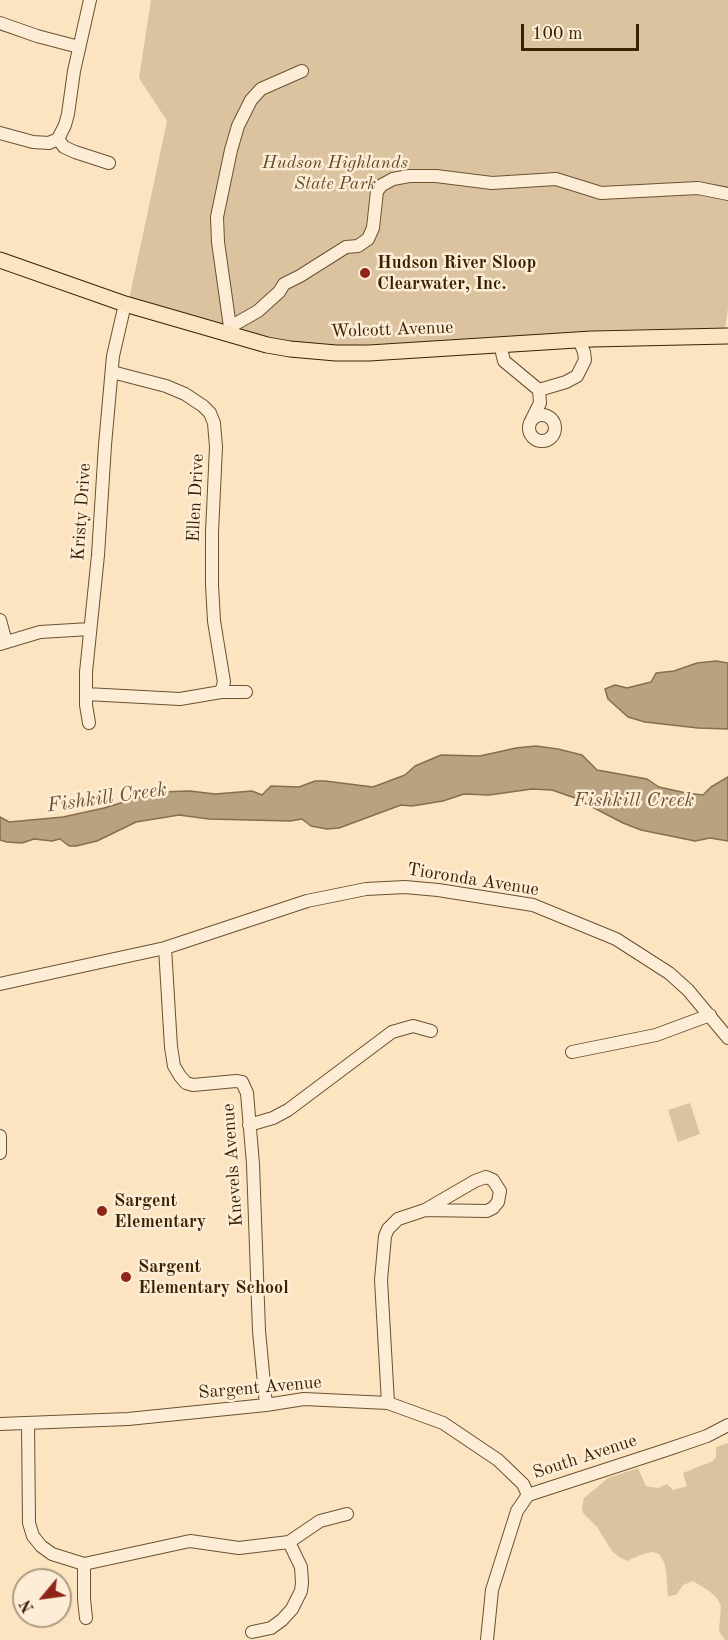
<!DOCTYPE html>
<style>
body{margin:0}
#map{position:relative;width:728px;height:1640px;overflow:hidden;background:#fce4c1;font-family:"Old Standard TT",serif}
canvas{display:block}
.north{position:absolute;left:12px;top:1568px;width:60px;height:60px;box-sizing:border-box;background:#fdedd7;border:2px solid #ae9c81;border-radius:50%;rotate:241deg;font-size:16px;font-weight:700;line-height:24px;text-align:center;color:#382200}
.north::after{content:'';display:block;margin:auto;width:21px;height:27px;background:#8f2418;clip-path:polygon(50% 0,100% 100%,50% 72%,0 100%)}
.scale{position:absolute;left:521px;top:24px;width:118px;height:27px;box-sizing:border-box;border:3px solid #382200;border-top:0;padding-left:8px;font-size:18px;line-height:21px;white-space:nowrap;color:#382200;-webkit-text-stroke:4px #fdedd7;paint-order:stroke}
</style>
<div id="map">
<canvas width="728" height="1640"></canvas>
<div class="north">N</div>
<div class="scale">100 m</div>
</div>
<script>
const g = document.querySelector('canvas').getContext('2d');
g.lineJoin = 'round';
function fillPath(path, color) {
  g.fillStyle = color;
  g.fill(path, 'evenodd');
}
function shape(rows) {
  const path = new Path2D();
  for (const r of rows) {
    if (r.length === 3) {
      path.moveTo(r[0] + r[2], r[1]);
      path.arc(r[0], r[1], r[2], 0, 2 * Math.PI);
      continue;
    }
    path.moveTo(r[0], r[1]);
    for (let i = 2; i < r.length; i += 2) path.lineTo(r[i], r[i + 1]);
  }
  return path;
}
function strokePath(path, color, width, dash) {
  g.strokeStyle = color;
  g.lineWidth = width;
  g.lineCap = dash ? 'butt' : 'round';
  g.setLineDash(dash || []);
  g.stroke(path);
}
function write(font, color, halo, rows, align = 'center') {
  g.font = font + ' "Old Standard TT",serif';
  g.lineWidth = 5;
  g.setLineDash([]);
  g.textBaseline = 'middle';
  g.strokeStyle = halo;
  g.fillStyle = color;
  for (const [text, x, y, turn = 0] of rows) {
    g.save();
    g.translate(x, y);
    g.rotate((+turn || 0) * Math.PI / 180);
    g.textAlign = isNaN(turn) ? turn : align;
    if (halo) g.strokeText(text, 0, 0);
    g.fillText(text, 0, 0);
    g.restore();
  }
}
fillPath(shape([
 [151,0,728,0,728,308,725,328,600,330,546,335,305,348,129,300,167,121,139,78],
 [690,1103,700,1134,678,1142,668,1110],
 [728,1443,728,1640,725,1640,719,1631,721,1606,717,1598,709,1591,693,1581,683,1585,676,1595,668,1596,666,1570,664,1562,659,1554,652,1552,643,1554,627,1561,619,1557,612,1551,597,1527,583,1513,582,1508,584,1498,608,1478,638,1468,646,1486,658,1488,667,1484,673,1490,687,1486,683,1473,713,1461,716,1457,716,1447]
]), '#dbc3a0');
const water = shape([
 [716,661,728,663,728,729,698,728,645,722,628,717,608,699,605,689,615,685,627,688,651,682,656,673,674,671,697,663,716,661],
 [536,746,558,749,582,755,597,770,647,779,659,787,686,793,703,795,711,787,728,777,728,841,710,838,695,841,641,830,623,823,575,798,552,790,532,789,489,795,464,794,443,801,412,806,401,805,339,828,327,829,311,826,302,819,290,821,209,819,179,815,136,822,97,841,76,846,69,846,60,839,52,841,34,839,22,843,7,842,0,840,0,817,9,822,63,817,104,808,157,792,190,791,215,794,252,791,262,795,271,786,299,787,315,781,325,781,373,787,405,775,415,766,441,755,480,756,516,748,536,746]
]);
fillPath(water, '#b9a27f');
strokePath(water, '#856f4c', 1.5);
const minor = shape([
 [0,23,37,36,79,47],
 [0,133,33,142,49,143,58,139],
 [58,139,65,125,68,114,74,71,90,0],
 [58,139,64,147,75,152,109,163],
 [230,327,218,242,217,217,231,150,238,126,251,100,261,89,302,71],
 [226,334,230,327,258,311,279,292,284,284,300,276,346,247,358,246,368,239,373,228,377,191,382,185,393,179,409,176,436,176,492,183,556,179,601,193,698,188,728,194],
 [500,344,504,361,539,390,540,403,532,419],
 [112,372,166,386,185,394,203,406,210,413,214,423,216,447,212,532,212,585,214,621,224,682,221,692],
 [539,390,566,382,577,376,585,360,584,352,579,340],
 [542,428,13],
 [0,620,6,642],
 [0,644,40,632,90,629],
 [86,694,180,699,221,692,246,692],
 [89,723,86,705,86,672,98,555,105,445,113,356,125,304],
 [165,948,171,1047,174,1066,180,1076,186,1083,193,1085,236,1081,242,1082,247,1093,253,1164,259,1331,266,1405],
 [0,984,165,948,307,901,366,889,405,887,438,890,533,905,616,939,669,973,688,990,728,1038],
 [572,1052,656,1035,710,1015],
 [249,1125,273,1118,288,1110,392,1032,413,1026,431,1031],
 [0,1136,0,1153],
 [486,1177,493,1180,500,1191,498,1202,493,1208,487,1211,425,1210,475,1181,486,1177],
 [388,1403,381,1280,385,1236,388,1229,398,1219,425,1210],
 [28,1423,29,1523,33,1536,41,1546,52,1554,84,1564,190,1541,239,1548,289,1542,301,1567,302,1583,301,1591,292,1609,282,1620,271,1628,252,1632],
 [0,1424,128,1419,266,1405,304,1399,388,1403,443,1423,498,1460,523,1484,528,1495],
 [289,1542,320,1521,347,1514],
 [84,1564,84,1599,86,1618],
 [487,1640,492,1590,517,1511,528,1495,666,1450,707,1436,728,1425]
]);
const major = shape([
 [0,260,125,304,267,345,290,349,336,353,369,353,592,339,728,336]
]);
strokePath(minor, '#695230', 14);
strokePath(major, '#382200', 17);
strokePath(minor, '#fdedd7', 12);
strokePath(major, '#fce4c1', 15);
for (const [x, y, r, color] of [
 [365,273,6,"#8f2418"],
 [102,1211,6,"#8f2418"],
 [126,1277,6,"#8f2418"]
]) {
  const dot = new Path2D();
  dot.arc(x, y, r, 0, 2 * Math.PI);
  g.fillStyle = color;
  g.fill(dot);
  strokePath(dot, '#fdedd7', 2);
}
write('italic 18px', '#614a28', '#fdedd7', [
 ["Hudson Highlands",335,163],
 ["State Park",335,184]
]);
write('bold 18px', '#382200', '#fdedd7', [
 ["Hudson River Sloop",377,263],
 ["Clearwater, Inc.",377,284],
 ["Sargent",114,1201],
 ["Elementary",114,1222],
 ["Sargent",138,1267],
 ["Elementary School",138,1288]
], 'left');
write('18px', '#382200', '#fdedd7', [
 ["Wolcott Avenue",392,330,-2],
 ["Ellen Drive",196,498,-87],
 ["Kristy Drive",82,512,-86],
 ["Tioronda Avenue",473,880,9],
 ["Knevels Avenue",233,1165,-94],
 ["Sargent Avenue",260,1388,-5],
 ["South Avenue",585,1457,-18]
]);
write('italic 20px', '#654f2c', '#fdedd7', [
 ["Fishkill Creek",107,798,-8],
 ["Fishkill Creek",634,801]
]);
</script>
